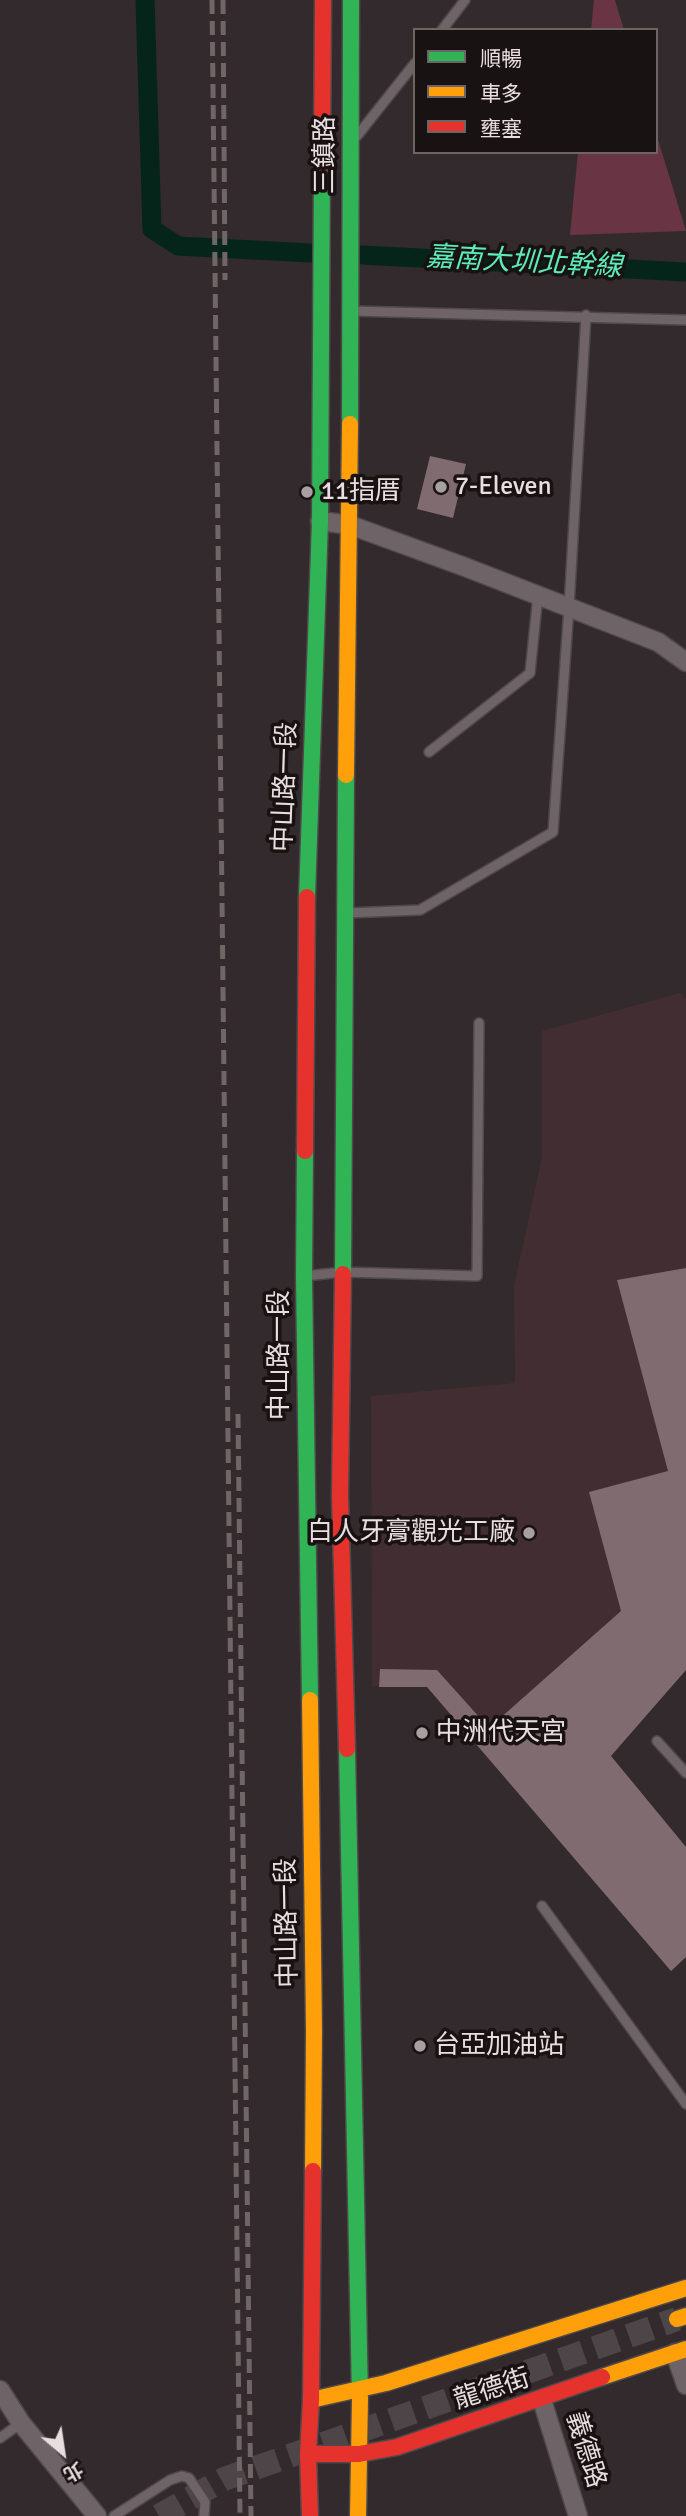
<!DOCTYPE html>
<meta charset="utf-8">
<style>
body{margin:0}
#map{position:relative;width:686px;height:2516px;overflow:hidden;background:#322a2c;font-family:Signika,"Noto Sans TC",sans-serif}
canvas{display:block}
.legend{position:absolute;left:413px;top:28px;width:245px;height:126px;box-sizing:border-box;background:#191213;border:2px solid #6c6465;margin:0;padding:9px 12px;list-style:none;font-size:21px;color:#e8dee0}
.legend li{display:flex;align-items:center;gap:14px;height:35px}
.legend b{width:35px;border:2px solid #6c6465}
.north{position:absolute;left:28px;top:2418px;width:70px;height:70px;-webkit-text-stroke:5px #191213;paint-order:stroke;rotate:151deg;font-size:19px;font-weight:700;line-height:28px;text-align:center;color:#e8dee0}
.north::after{content:'';display:block;margin:auto;width:24px;height:32px;background:#e8dee0;clip-path:polygon(50% 0,100% 100%,50% 72%,0 100%)}
</style>
<div id="map">
<canvas width="686" height="2516"></canvas>
<ul class="legend">
<li><b style="height:9px;background:#30b455"></b>順暢</li>
<li><b style="height:9px;background:#ff9f0a"></b>車多</li>
<li><b style="height:9px;background:#e5322d"></b>壅塞</li>
</ul>
<div class="north">北</div>
</div>
<script>
const g = document.querySelector('canvas').getContext('2d');
g.lineJoin = 'round';
function fillPath(path, color) {
  g.fillStyle = color;
  g.fill(path, 'evenodd');
}
function shape(rows) {
  const path = new Path2D();
  for (const r of rows) {
    path.moveTo(r[0], r[1]);
    for (let i = 2; i < r.length; i += 2) path.lineTo(r[i], r[i + 1]);
  }
  return path;
}
function strokePath(path, color, width, dash) {
  g.strokeStyle = color;
  g.lineWidth = width;
  g.lineCap = dash ? 'butt' : 'round';
  g.setLineDash(dash || []);
  g.stroke(path);
}
function write(font, color, halo, rows, align = 'center') {
  g.font = font + ' Signika,"Noto Sans TC",sans-serif';
  g.lineWidth = 7;
  g.setLineDash([]);
  g.textBaseline = 'middle';
  g.strokeStyle = halo;
  g.fillStyle = color;
  for (const [text, x, y, turn = 0] of rows) {
    g.save();
    g.translate(x, y);
    g.rotate((+turn || 0) * Math.PI / 180);
    g.textAlign = isNaN(turn) ? turn : align;
    if (halo) g.strokeText(text, 0, 0);
    g.fillText(text, 0, 0);
    g.restore();
  }
}
fillPath(shape([
 [680,993,686,999,686,1670,611,1756,686,1847,686,1957,671,1971,427,1687,372,1686,371,1396,515,1383,514,1286,542,1157,542,1031]
]), '#422d33');
fillPath(shape([
 [594,0,615,0,624,30,591,30],
 [656,133,686,231,570,235,578,152,656,152]
]), '#693443');
strokePath(shape([
 [145,0,152,229,178,246,310,253],
 [362,255,686,272]
]), '#05241a', 19);
fillPath(shape([
 [430,456,466,464,453,518,417,509],
 [686,1268,686,1670,611,1756,686,1847,686,1957,671,1971,427,1687,379,1687,380,1669,437,1670,489,1728,621,1611,589,1492,668,1471,617,1280]
]), '#806b71');
strokePath(shape([
 [159,2516,224,2479,677,2319]
]), '#4d4547', 24, [24, 12]);
const lane = shape([
 [442,30,465,0],
 [357,136,415,63],
 [352,311,686,320],
 [429,752,530,673,538,595],
 [348,913,420,910,553,832,569,607,586,315],
 [305,1276,343,1272,477,1276,479,1023],
 [657,1741,686,1773],
 [542,1906,686,2104],
 [0,2438,21,2423],
 [114,2516,170,2480,182,2476,189,2478,205,2502,204,2516]
]);
const street = shape([
 [320,521,350,525,465,567,658,642,686,662],
 [675,2353,686,2385],
 [0,2390,21,2423,97,2516],
 [542,2400,578,2516]
]);
const fast = shape([
 [350,424,351,0],
 [307,897,320,521,322,165],
 [305,1151,304,1276,310,1700],
 [343,1274,346,775],
 [347,1749,360,2398]
]);
const slow = shape([
 [346,775,350,424],
 [310,1700,314,2031,313,2171],
 [677,2319,686,2316],
 [602,2377,686,2349],
 [311,2400,386,2383,686,2288],
 [358,2516,360,2398]
]);
const jam = shape([
 [322,165,323,0],
 [305,1151,307,897],
 [343,1274,340,1495,347,1749],
 [308,2454,359,2454,397,2447,602,2377],
 [310,2516,308,2454,311,2400,313,2171]
]);
strokePath(lane, '#4e484a', 12);
strokePath(street, '#4e484a', 21);
strokePath(fast, '#4e484a', 19);
strokePath(slow, '#4e484a', 19);
strokePath(jam, '#4e484a', 19);
strokePath(lane, '#6e6366', 9);
strokePath(street, '#6e6366', 18);
strokePath(fast, '#30b455', 16);
strokePath(slow, '#ff9f0a', 16);
strokePath(jam, '#e5322d', 16);
strokePath(shape([
 [212,0,240,2516],
 [223,0,225,280],
 [238,1414,251,2516]
]), '#706668', 5, [14, 7]);
for (const [x, y, r, color] of [
 [441,487,7,"#a89fa1"],
 [307,492,7,"#a89fa1"],
 [529,1533,7,"#a89fa1"],
 [422,1733,7,"#a89fa1"],
 [420,2046,7,"#a89fa1"]
]) {
  const dot = new Path2D();
  dot.arc(x, y, r, 0, 2 * Math.PI);
  g.fillStyle = color;
  g.fill(dot);
  strokePath(dot, '#191213', 2.5);
}
write('26px', '#e8dee0', '#191213', [
 ["三鎮路",326,155,-90],
 ["中山路一段",286,787,-88],
 ["中山路一段",280,1355,-90],
 ["中山路一段",288,1923,-91],
 ["龍德街",492,2390,-18],
 ["義德路",585,2450,73]
]);
write('26px', '#e8dee0', '#191213', [
 ["7-Eleven",455,487],
 ["11指厝",321,492],
 ["白人牙膏觀光工廠",515,1533,"right"],
 ["中洲代天宮",436,1733],
 ["台亞加油站",434,2046]
], 'left');
write('italic 28px', '#5becb9', '#191213', [
 ["嘉南大圳北幹線",524,263,3]
]);
</script>
